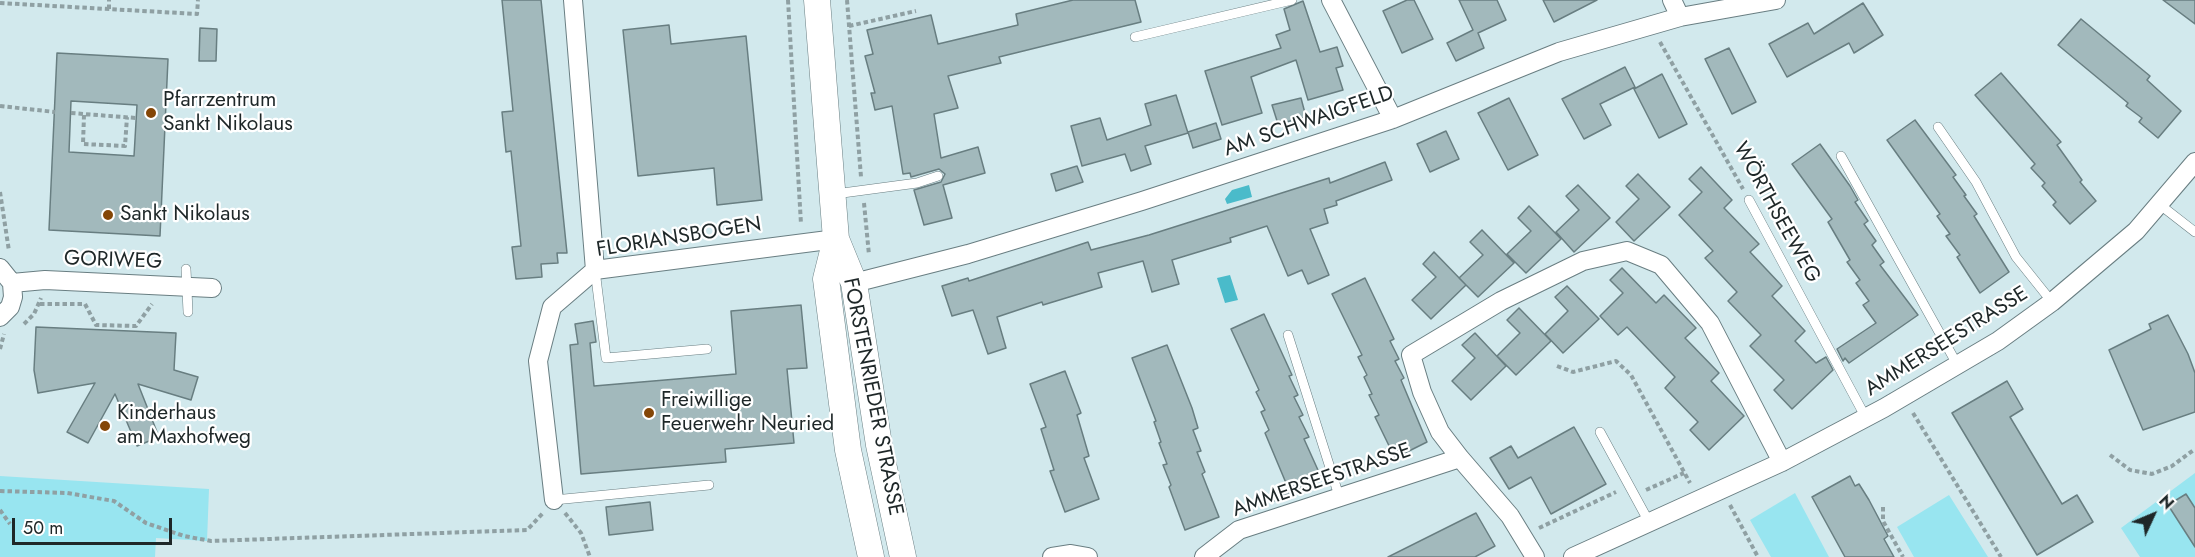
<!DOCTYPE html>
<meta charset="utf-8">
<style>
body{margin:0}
#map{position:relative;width:2195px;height:557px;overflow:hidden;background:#d2e9ed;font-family:Jost,sans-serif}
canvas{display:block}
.north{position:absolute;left:2123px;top:485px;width:60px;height:60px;-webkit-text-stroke:4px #fff;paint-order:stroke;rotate:46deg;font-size:16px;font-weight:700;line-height:24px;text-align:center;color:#1e2728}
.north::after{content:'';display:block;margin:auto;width:21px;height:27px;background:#1e2728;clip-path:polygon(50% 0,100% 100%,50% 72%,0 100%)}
.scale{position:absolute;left:12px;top:518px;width:160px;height:27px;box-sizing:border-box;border:3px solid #1e2728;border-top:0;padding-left:8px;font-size:18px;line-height:21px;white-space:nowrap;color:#1e2728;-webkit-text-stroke:4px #fff;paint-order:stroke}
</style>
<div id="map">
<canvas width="2195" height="557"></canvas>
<div class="north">N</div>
<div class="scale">50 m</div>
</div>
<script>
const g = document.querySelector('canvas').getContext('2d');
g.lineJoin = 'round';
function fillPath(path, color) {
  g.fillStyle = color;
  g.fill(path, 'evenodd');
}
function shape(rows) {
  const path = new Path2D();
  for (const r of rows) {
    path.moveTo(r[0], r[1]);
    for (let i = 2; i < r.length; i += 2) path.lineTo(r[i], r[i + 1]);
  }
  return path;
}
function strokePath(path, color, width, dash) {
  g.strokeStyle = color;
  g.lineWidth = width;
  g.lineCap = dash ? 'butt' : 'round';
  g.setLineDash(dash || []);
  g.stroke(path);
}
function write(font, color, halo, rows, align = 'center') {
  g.font = font + ' Jost,sans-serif';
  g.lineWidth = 4.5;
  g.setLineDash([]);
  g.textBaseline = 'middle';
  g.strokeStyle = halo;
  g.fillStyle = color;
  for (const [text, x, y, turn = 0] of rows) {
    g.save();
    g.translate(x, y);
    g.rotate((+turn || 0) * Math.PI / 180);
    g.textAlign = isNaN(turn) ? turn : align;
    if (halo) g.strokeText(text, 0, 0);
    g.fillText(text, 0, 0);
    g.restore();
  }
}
fillPath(shape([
 [2195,473,2195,557,2140,557,2121,528],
 [0,476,209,489,207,541,156,538,155,557,0,557],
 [1795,493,1829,557,1771,557,1750,520],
 [1949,495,1988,557,1914,557,1897,527]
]), '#98e5f0');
fillPath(shape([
 [1249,185,1252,197,1227,204,1225,199,1232,190],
 [1230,275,1238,300,1225,303,1217,278]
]), '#4abbca');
const building = shape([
 [502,0,541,0,567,253,557,253,558,263,541,264,542,277,516,279,512,247,521,246,511,151,506,152,502,112,513,111,502,0],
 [1073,0,1135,0,1141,22,999,57,1001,63,948,76,958,108,934,114,941,158,978,147,985,173,943,185,952,218,924,225,914,190,941,182,945,174,939,169,911,177,910,173,903,174,892,106,875,110,871,93,875,93,865,56,873,54,867,30,931,15,938,44,1018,25,1016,14,1073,0],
 [1407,0,1414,0,1433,39,1402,53,1383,11,1407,0],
 [1459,0,1497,0,1506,20,1478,33,1484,48,1456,61,1447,43,1473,30,1459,0],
 [1543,0,1597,0,1554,22,1543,0],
 [2163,0,2195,0,2195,24,2163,0],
 [1303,1,1320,52,1337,47,1343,66,1336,68,1343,90,1308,100,1296,60,1251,77,1262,113,1222,125,1205,71,1281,48,1276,35,1290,30,1284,9,1303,1],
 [1863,3,1883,35,1854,53,1849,43,1787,77,1769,44,1808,23,1814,34,1863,3],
 [2081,19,2150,76,2147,80,2181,111,2158,138,2139,122,2142,118,2126,106,2128,103,2058,45,2081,19],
 [669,25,671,44,746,36,762,200,717,205,714,168,638,176,623,30,669,25],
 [200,28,217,29,216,61,199,61,200,28],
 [1729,48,1756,102,1732,114,1705,59,1729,48],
 [57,53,168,59,160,236,49,230,57,53],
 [71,101,137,105,134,156,69,152,71,101],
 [1625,67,1635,87,1600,104,1611,125,1584,139,1562,99,1625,67],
 [2001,73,2061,142,2057,145,2082,180,2080,182,2096,201,2070,224,2053,205,2056,202,2042,186,2045,183,2031,168,2035,164,1975,95,2001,73],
 [1662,74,1687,124,1659,138,1634,89,1662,74],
 [1176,95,1188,133,1145,146,1151,164,1131,171,1125,154,1082,166,1071,126,1100,118,1107,140,1151,125,1145,104,1176,95],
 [1301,98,1306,117,1278,124,1272,105,1301,98],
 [1509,98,1538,155,1508,170,1478,113,1509,98],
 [1915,120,1956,175,1953,177,1966,195,1964,196,1977,214,1974,216,2009,272,1980,293,1957,257,1960,255,1946,236,1950,234,1937,216,1940,214,1887,140,1915,120],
 [1216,123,1221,139,1193,148,1188,132,1216,123],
 [1446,131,1459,159,1430,172,1417,144,1446,131],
 [1820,144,1850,186,1858,200,1855,202,1868,221,1864,224,1876,241,1872,245,1884,262,1880,265,1918,315,1849,363,1845,358,1843,361,1837,349,1876,323,1863,305,1869,301,1856,283,1860,280,1847,262,1850,260,1828,222,1832,219,1792,164,1820,144],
 [1385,162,1392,180,1336,201,1337,205,1324,209,1328,223,1310,229,1329,275,1308,284,1302,270,1288,276,1267,226,1230,238,1231,242,1172,260,1179,284,1152,292,1143,261,1098,273,1102,287,1043,305,1042,302,997,317,1006,348,988,354,973,310,952,316,942,286,968,278,969,281,1088,242,1091,250,1149,235,1329,178,1330,183,1385,162],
 [1077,166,1083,182,1056,191,1051,174,1077,166],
 [1701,167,1732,200,1724,208,1759,244,1750,252,1782,286,1772,296,1805,331,1795,341,1816,363,1826,357,1833,370,1792,409,1774,390,1784,380,1750,346,1761,335,1728,301,1737,292,1705,258,1713,251,1679,215,1702,192,1689,179,1701,167],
 [1638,174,1670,207,1634,241,1616,222,1639,199,1626,186,1638,174],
 [1578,185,1610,218,1574,252,1556,232,1579,210,1566,196,1578,185],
 [1529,206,1561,239,1526,273,1507,254,1531,231,1518,218,1529,206],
 [1482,230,1514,263,1478,297,1459,278,1483,255,1470,242,1482,230],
 [1434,252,1466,285,1431,319,1412,300,1436,277,1423,264,1434,252],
 [1622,268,1656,303,1664,295,1696,328,1685,338,1719,373,1711,381,1744,416,1709,450,1690,430,1698,422,1665,388,1675,377,1627,327,1618,335,1600,316,1623,293,1610,280,1622,268],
 [1365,278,1394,339,1390,341,1399,359,1395,361,1404,378,1401,380,1427,442,1395,458,1375,417,1379,415,1369,395,1372,394,1364,377,1367,375,1358,357,1362,355,1332,294,1365,278],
 [1567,286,1599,319,1563,353,1545,334,1568,311,1555,297,1567,286],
 [801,305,807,368,787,369,794,443,725,449,726,462,581,474,570,345,578,344,575,324,593,321,596,342,590,343,594,386,736,374,731,311,801,305],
 [1519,308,1551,341,1516,375,1497,356,1520,333,1507,320,1519,308],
 [1264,314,1292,375,1289,376,1298,395,1294,397,1303,415,1299,417,1309,437,1304,439,1322,479,1274,501,1286,483,1265,433,1269,430,1261,412,1265,410,1256,392,1259,390,1231,329,1264,314],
 [2168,315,2188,354,2195,373,2195,412,2143,430,2109,350,2151,329,2149,324,2168,315],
 [36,327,176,333,174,370,198,377,191,400,138,384,159,437,137,446,115,394,88,443,67,432,95,383,38,393,34,370,36,327],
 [1475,333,1506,366,1471,400,1452,381,1475,358,1462,345,1475,333],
 [1167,345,1192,408,1198,428,1193,430,1201,451,1197,452,1205,472,1202,474,1219,517,1185,530,1169,487,1171,485,1163,465,1167,464,1159,443,1161,442,1154,422,1156,421,1132,358,1167,345],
 [1065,371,1081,413,1077,415,1089,456,1084,458,1099,499,1065,512,1050,471,1054,470,1041,429,1046,427,1030,384,1065,371],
 [2007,381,2023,409,2010,417,2062,504,2077,495,2093,522,2037,555,1952,413,2007,381],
 [1574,427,1606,484,1551,514,1531,477,1509,489,1490,458,1511,446,1518,458,1574,427],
 [1850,476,1855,486,1859,484,1869,500,1888,536,1884,539,1894,557,1845,557,1812,497,1850,476],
 [2186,494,2195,508,2195,547,2168,505,2186,494],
 [650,502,653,530,609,535,606,507,650,502],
 [1476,513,1495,546,1475,557,1388,557,1476,513]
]);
fillPath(building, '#a2b9bc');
strokePath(building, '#687e81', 1.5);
const lane = shape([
 [1135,37,1292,0],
 [1938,127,1976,182,2016,257,2052,302],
 [1841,156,1958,366],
 [835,194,917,183,938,176],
 [1749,200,1866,418],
 [2159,204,2195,232],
 [186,269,188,312],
 [595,270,606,358,707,349],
 [1288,335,1339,496],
 [1600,432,1649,522],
 [554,500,709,485]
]);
const street = shape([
 [573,0,595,270],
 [1331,0,1393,119],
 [1672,0,1680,17],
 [0,268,12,283,13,297,10,307,0,317],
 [12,283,45,280,212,288],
 [854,283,968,254,1142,201,1393,119,1559,52,1680,17,1776,0],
 [1460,458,1440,432,1422,392,1411,355,1501,301,1583,261,1627,251,1661,265,1710,323,1782,462],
 [554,500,538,361,552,307,595,270,836,239],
 [1052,557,1071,554,1088,557],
 [1204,557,1239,530,1460,458,1510,516,1535,557],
 [1573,557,1782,462,1884,408,1998,341,2052,302,2136,231,2195,162]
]);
const secondary = shape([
 [817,0,836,239,854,283,879,445,903,557],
 [836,239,826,279,848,450,871,557]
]);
strokePath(lane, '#697e82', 10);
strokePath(street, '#697e82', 20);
strokePath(secondary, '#697e82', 27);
strokePath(shape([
 [788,0,801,224],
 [847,0,861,177],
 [0,3,197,14,198,0],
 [109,9,109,0],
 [849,26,916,11],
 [1660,42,1743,189],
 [0,106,55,112],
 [71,113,136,118],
 [84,115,83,144,125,146,127,117],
 [165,121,188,122],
 [0,192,9,251],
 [864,203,869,255],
 [40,304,85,304,96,325,136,326,152,304],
 [24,324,34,314,41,298],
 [0,349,4,334],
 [1557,366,1573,372,1616,361,1631,375,1690,483],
 [1913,413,2001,557],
 [2110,455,2130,470,2152,474,2172,466,2195,449],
 [1646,490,1684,473],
 [0,491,67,493,114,501,146,523,184,536,211,541,527,530,543,513],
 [1730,505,1758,557],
 [1883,507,1883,521,1903,557],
 [0,510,10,524],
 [565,513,581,533,590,557],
 [1539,528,1616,492]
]), '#8fa0a3', 4, [4.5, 3]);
strokePath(lane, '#fff', 9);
strokePath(street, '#fff', 18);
strokePath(secondary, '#fff', 26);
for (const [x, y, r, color] of [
 [151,113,6,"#844606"],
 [108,215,6,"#844606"],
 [649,413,6,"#844606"],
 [105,426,6,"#844606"]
]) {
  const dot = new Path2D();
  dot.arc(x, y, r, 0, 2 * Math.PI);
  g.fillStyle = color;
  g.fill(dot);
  strokePath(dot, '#fff', 2);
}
write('21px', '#1e2728', '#fff', [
 ["Pfarrzentrum",163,101],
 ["Sankt Nikolaus",163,125],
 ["Sankt Nikolaus",120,215],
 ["Freiwillige",661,401],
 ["Feuerwehr Neuried",661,425],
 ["Kinderhaus",117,414],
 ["am Maxhofweg",117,438]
], 'left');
write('21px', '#1e2728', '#fff', [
 ["AM SCHWAIGFELD",1309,122,-19],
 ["WÖRTHSEEWEG",1776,213,61],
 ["FLORIANSBOGEN",679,238,-9],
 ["GORIWEG",113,261,2],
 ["AMMERSEESTRASSE",1947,342,-32],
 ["FORSTENRIEDER STRASSE",872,397,79],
 ["AMMERSEESTRASSE",1322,481,-19]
]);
</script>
